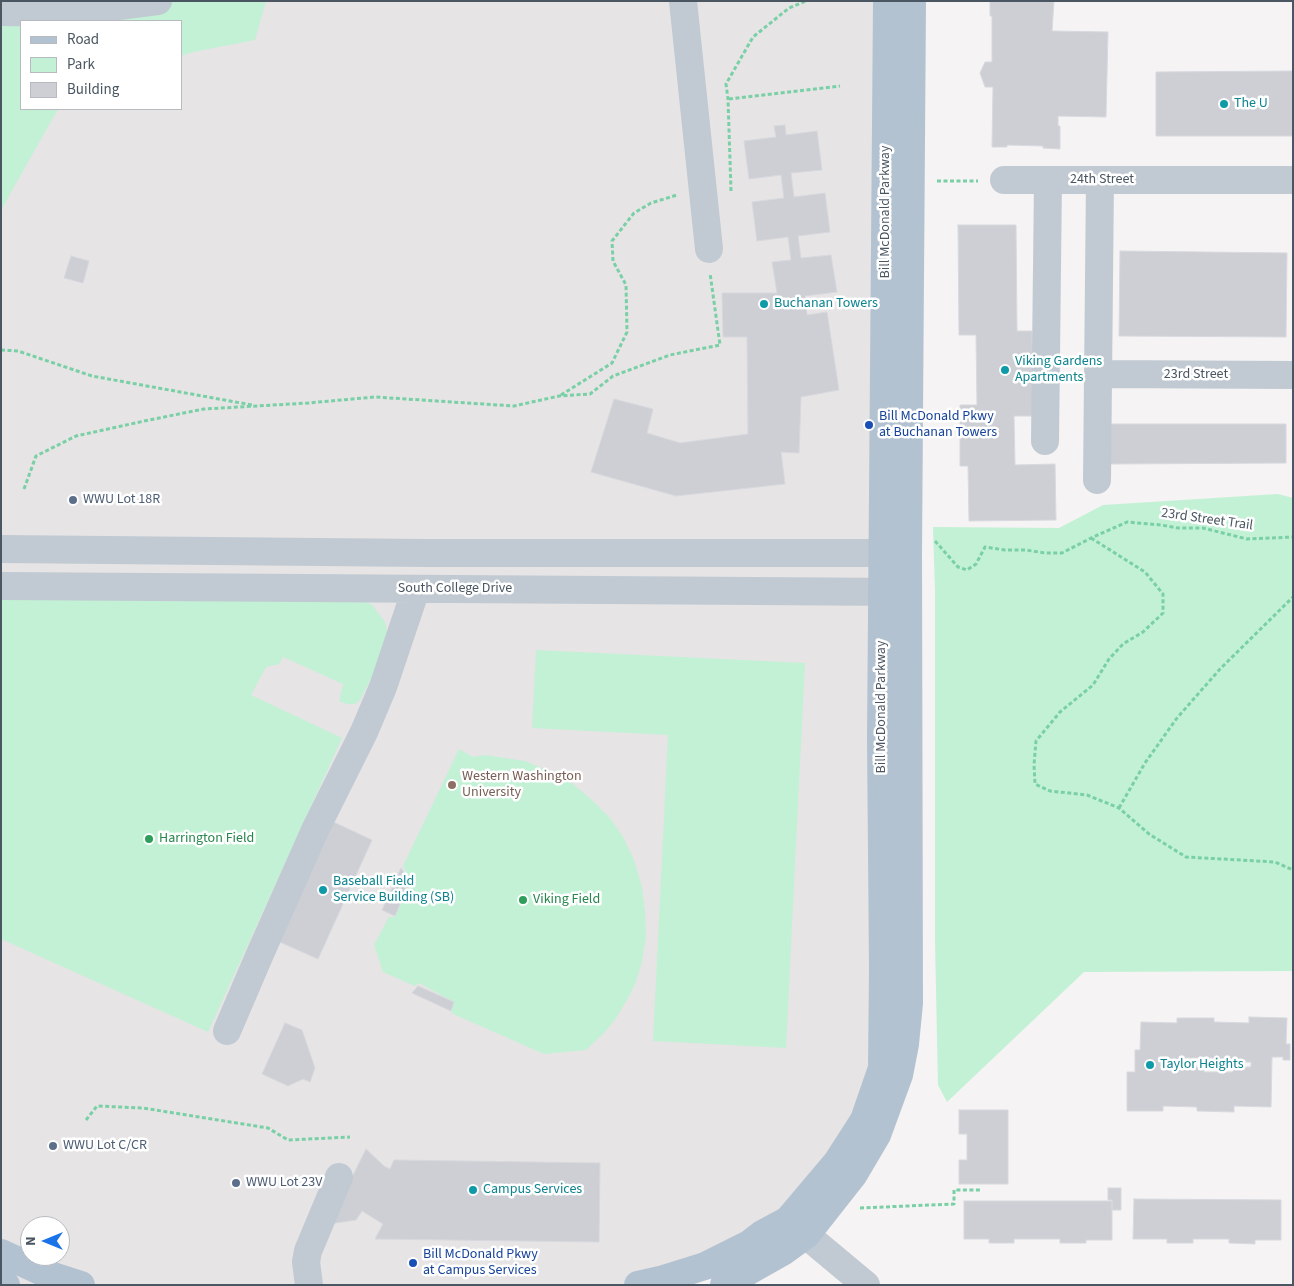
<!DOCTYPE html>
<style>
body{margin:0}
#map{position:relative;width:1294px;height:1286px;overflow:hidden;background:#f5f3f3;font-family:"Source Sans 3",sans-serif}
canvas{display:block}
.frame{position:absolute;inset:0;border:2px solid #4a5661;pointer-events:none}
.legend{position:absolute;left:20px;top:20px;width:162px;height:90px;box-sizing:border-box;background:#fff;border:1px solid #b7bbc0;margin:0;padding:6px 9px;list-style:none;font-size:15px;color:#4a5661}
.legend li{display:flex;align-items:center;gap:10px;height:25px}
.legend b{width:25px;border:1px solid #b7bbc0}
.north{position:absolute;left:20px;top:1216px;width:50px;height:50px;box-sizing:border-box;background:#fff;border:1px solid #b7bbc0;border-radius:50%;rotate:270deg;font-size:14px;font-weight:700;line-height:20px;text-align:center;color:#4a5661}
.north::after{content:'';display:block;margin:auto;width:18px;height:22px;background:#1a73e8;clip-path:polygon(50% 0,100% 100%,50% 72%,0 100%)}
</style>
<div id="map">
<canvas width="1294" height="1286"></canvas>
<div class="frame"></div>
<ul class="legend">
<li><b style="height:6px;background:#b3c2d1"></b>Road</li>
<li><b style="height:14px;background:#c3f1d5"></b>Park</li>
<li><b style="height:14px;background:#cdcfd5"></b>Building</li>
</ul>
<div class="north">N</div>
</div>
<script>
const g = document.querySelector('canvas').getContext('2d');
g.lineJoin = 'round';
function fillPath(path, color) {
  g.fillStyle = color;
  g.fill(path, 'evenodd');
}
function shape(rows) {
  const path = new Path2D();
  for (const r of rows) {
    path.moveTo(r[0], r[1]);
    for (let i = 2; i < r.length; i += 2) path.lineTo(r[i], r[i + 1]);
  }
  return path;
}
function strokePath(path, color, width, dash) {
  g.strokeStyle = color;
  g.lineWidth = width;
  g.lineCap = dash ? 'butt' : 'round';
  g.setLineDash(dash || []);
  g.stroke(path);
}
function write(font, color, halo, rows, align = 'center') {
  g.font = font + ' "Source Sans 3",sans-serif';
  g.lineWidth = 5;
  g.setLineDash([]);
  g.textBaseline = 'middle';
  g.strokeStyle = halo;
  g.fillStyle = color;
  for (const [text, x, y, turn = 0] of rows) {
    g.save();
    g.translate(x, y);
    g.rotate((+turn || 0) * Math.PI / 180);
    g.textAlign = isNaN(turn) ? turn : align;
    if (halo) g.strokeText(text, 0, 0);
    g.fillText(text, 0, 0);
    g.restore();
  }
}
fillPath(shape([
 [1,1,901,1,870,1132,803,1224,654,1285,1,1285],
 [21,21,181,21,181,109,21,109],
 [30,1226,60,1226,60,1256,30,1256]
]), '#e6e4e5');
fillPath(shape([
 [1,1,266,1,255,40,193,52,181,56,181,21,21,21,21,109,58,109,1,210],
 [1278,494,1293,498,1293,971,1084,972,947,1102,938,1085,935,941,935,592,933,527,1059,528,1103,505],
 [1,599,363,600,372,605,385,622,388,635,386,649,360,700,355,704,347,704,339,701,343,684,283,657,279,664,266,667,251,695,342,738,208,1032,1,939],
 [536,650,805,663,786,1048,653,1041,668,735,532,728],
 [459,749,473,757,485,755,525,761,551,772,573,784,593,801,610,818,623,837,634,860,642,887,645,912,646,936,642,961,636,982,628,998,616,1018,605,1032,586,1050,544,1054,451,1013,454,1002,419,983,415,986,383,972,374,945,389,917,395,917,411,881,408,876,403,866]
]), '#c3f1d5');
const building = shape([
 [990,1,1054,1,1052,31,1108,32,1106,117,1058,116,1058,126,1060,126,1060,149,1043,148,1043,146,1007,145,1007,147,992,147,993,87,985,87,980,73,985,62,992,62,992,16,990,16,990,1],
 [1293,71,1293,136,1156,136,1156,72,1293,71],
 [785,125,786,135,817,131,822,170,791,173,794,197,825,193,830,232,798,236,801,258,831,255,837,292,805,296,807,315,827,312,839,390,801,397,799,453,781,452,785,484,676,496,591,472,614,399,653,409,647,433,680,443,748,434,747,337,723,337,722,293,777,293,772,262,791,260,788,237,757,241,752,202,784,198,781,175,749,179,744,141,776,137,774,126,785,125],
 [958,225,1016,225,1017,331,1032,331,1033,416,1014,416,1015,465,1055,464,1056,520,969,521,968,466,960,466,960,405,977,405,976,335,959,335,958,225],
 [1120,251,1287,253,1286,337,1119,336,1120,251],
 [71,256,89,261,83,283,64,278,71,256],
 [1109,424,1286,424,1286,463,1109,464,1109,424],
 [327,819,372,840,318,959,273,939,327,819],
 [401,868,410,881,395,916,382,910,401,868],
 [418,986,454,1002,451,1011,412,993,418,986],
 [1249,1017,1287,1018,1286,1044,1290,1044,1290,1060,1283,1060,1283,1057,1272,1057,1271,1107,1234,1106,1234,1112,1197,1111,1197,1107,1163,1106,1163,1111,1127,1111,1127,1072,1135,1072,1135,1050,1140,1050,1141,1022,1177,1023,1177,1018,1214,1018,1214,1022,1249,1023,1249,1017],
 [1182,1058,1212,1058,1212,1062,1251,1062,1251,1067,1233,1067,1233,1072,1204,1072,1204,1067,1166,1067,1166,1062,1182,1062,1182,1058],
 [285,1023,302,1030,315,1068,310,1082,303,1079,288,1086,262,1074,285,1023],
 [959,1110,1008,1110,1008,1184,959,1184,959,1160,967,1160,967,1134,959,1134,959,1110],
 [366,1149,384,1166,390,1169,394,1160,600,1163,599,1242,375,1239,383,1224,362,1211,356,1220,329,1224,366,1149],
 [1108,1188,1121,1188,1121,1210,1112,1210,1112,1200,1108,1200,1108,1188],
 [1134,1199,1281,1200,1281,1240,1255,1240,1255,1244,1229,1243,1229,1239,1193,1239,1193,1243,1167,1243,1167,1239,1133,1239,1134,1199],
 [964,1201,1112,1201,1112,1240,1086,1240,1086,1243,1060,1243,1060,1239,1014,1239,1014,1243,989,1243,989,1239,964,1239,964,1201]
]);
fillPath(building, '#cdcfd5');
strokePath(building, '#d7d9de', 1);
strokePath(shape([
 [729,99,840,86],
 [937,181,978,181],
 [731,191,728,99,726,84,753,37,789,8,806,1],
 [1,350,18,351,92,376,252,405],
 [561,395,612,363,627,332,626,285,613,261,612,241,634,213,651,203,677,195],
 [24,489,36,456,76,436,149,420,204,409,308,403,375,397,514,406,559,396,590,394,613,376,670,355,720,345,710,273],
 [1091,538,1145,572,1163,594,1163,613,1143,632,1123,644,1109,659,1093,685,1060,712,1036,741,1034,765,1035,784,1050,791,1087,795,1119,808,1149,834,1186,857,1275,862,1293,870],
 [935,541,958,567,967,570,976,564,985,547,1005,550,1026,550,1045,553,1062,553,1091,538,1127,522,1161,525,1178,528,1203,528,1247,539,1293,537],
 [1119,808,1145,763,1177,718,1220,669,1293,597],
 [86,1120,97,1106,143,1108,268,1128,288,1140,350,1137],
 [860,1208,954,1204,954,1190,982,1190]
]), '#7ad0a6', 3, [4, 2.5]);
strokePath(shape([
 [683,1,709,249],
 [1,12,63,13,158,1],
 [1004,180,1293,180],
 [1099,374,1293,375],
 [1045,441,1048,180],
 [1097,480,1100,180],
 [1,549,425,553,906,553],
 [1,586,905,592],
 [227,1031,260,954,316,828,364,732,383,687,416,589],
 [788,1220,866,1285],
 [309,1285,306,1262,308,1251,339,1177]
]), '#c1cad2', 28);
strokePath(shape([
 [1,1253,47,1274,81,1285],
 [1,1282,6,1285],
 [638,1285,660,1280,705,1266,749,1244,762,1234,788,1220,837,1162,864,1120,882,1068,883,969,881,738,887,1],
 [724,1285,784,1251,806,1235,854,1174,877,1135,899,1075,905,1044,909,1003,908,553,912,1]
]), '#b3c2d1', 28);
for (const [x, y, r, color] of [
 [1224,104,5,"#0f9aa8"],
 [764,304,5,"#0f9aa8"],
 [1005,370,5,"#0f9aa8"],
 [869,425,5,"#1a4fb4"],
 [73,500,5,"#5c6f8a"],
 [452,785,5,"#8d6e63"],
 [149,839,5,"#2e9e5b"],
 [323,890,5,"#0f9aa8"],
 [523,900,5,"#2e9e5b"],
 [1150,1065,5,"#0f9aa8"],
 [53,1146,5,"#5c6f8a"],
 [236,1183,5,"#5c6f8a"],
 [473,1190,5,"#0f9aa8"],
 [413,1263,5,"#1a4fb4"]
]) {
  const dot = new Path2D();
  dot.arc(x, y, r, 0, 2 * Math.PI);
  g.fillStyle = color;
  g.fill(dot);
  strokePath(dot, '#fff', 2);
}
write('14px', '#0d838f', '#fff', [
 ["The U",1234,104],
 ["Buchanan Towers",774,304],
 ["Viking Gardens",1015,362],
 ["Apartments",1015,378],
 ["Baseball Field",333,882],
 ["Service Building (SB)",333,898],
 ["Taylor Heights",1160,1065],
 ["Campus Services",483,1190]
], 'left');
write('14px', '#4a5661', '#fff', [
 ["24th Street",1102,180],
 ["Bill McDonald Parkway",886,212,-90],
 ["23rd Street",1196,375],
 ["23rd Street Trail",1207,520,8],
 ["South College Drive",455,589],
 ["Bill McDonald Parkway",882,707,-90]
]);
write('14px', '#164399', '#fff', [
 ["Bill McDonald Pkwy",879,417],
 ["at Buchanan Towers",879,433],
 ["Bill McDonald Pkwy",423,1255],
 ["at Campus Services",423,1271]
], 'left');
write('14px', '#4e5e75', '#fff', [
 ["WWU Lot 18R",83,500],
 ["WWU Lot C/CR",63,1146],
 ["WWU Lot 23V",246,1183]
], 'left');
write('14px', '#785e54', '#fff', [
 ["Western Washington",462,777],
 ["University",462,793]
], 'left');
write('14px', '#27864d', '#fff', [
 ["Harrington Field",159,839],
 ["Viking Field",533,900]
], 'left');
</script>
